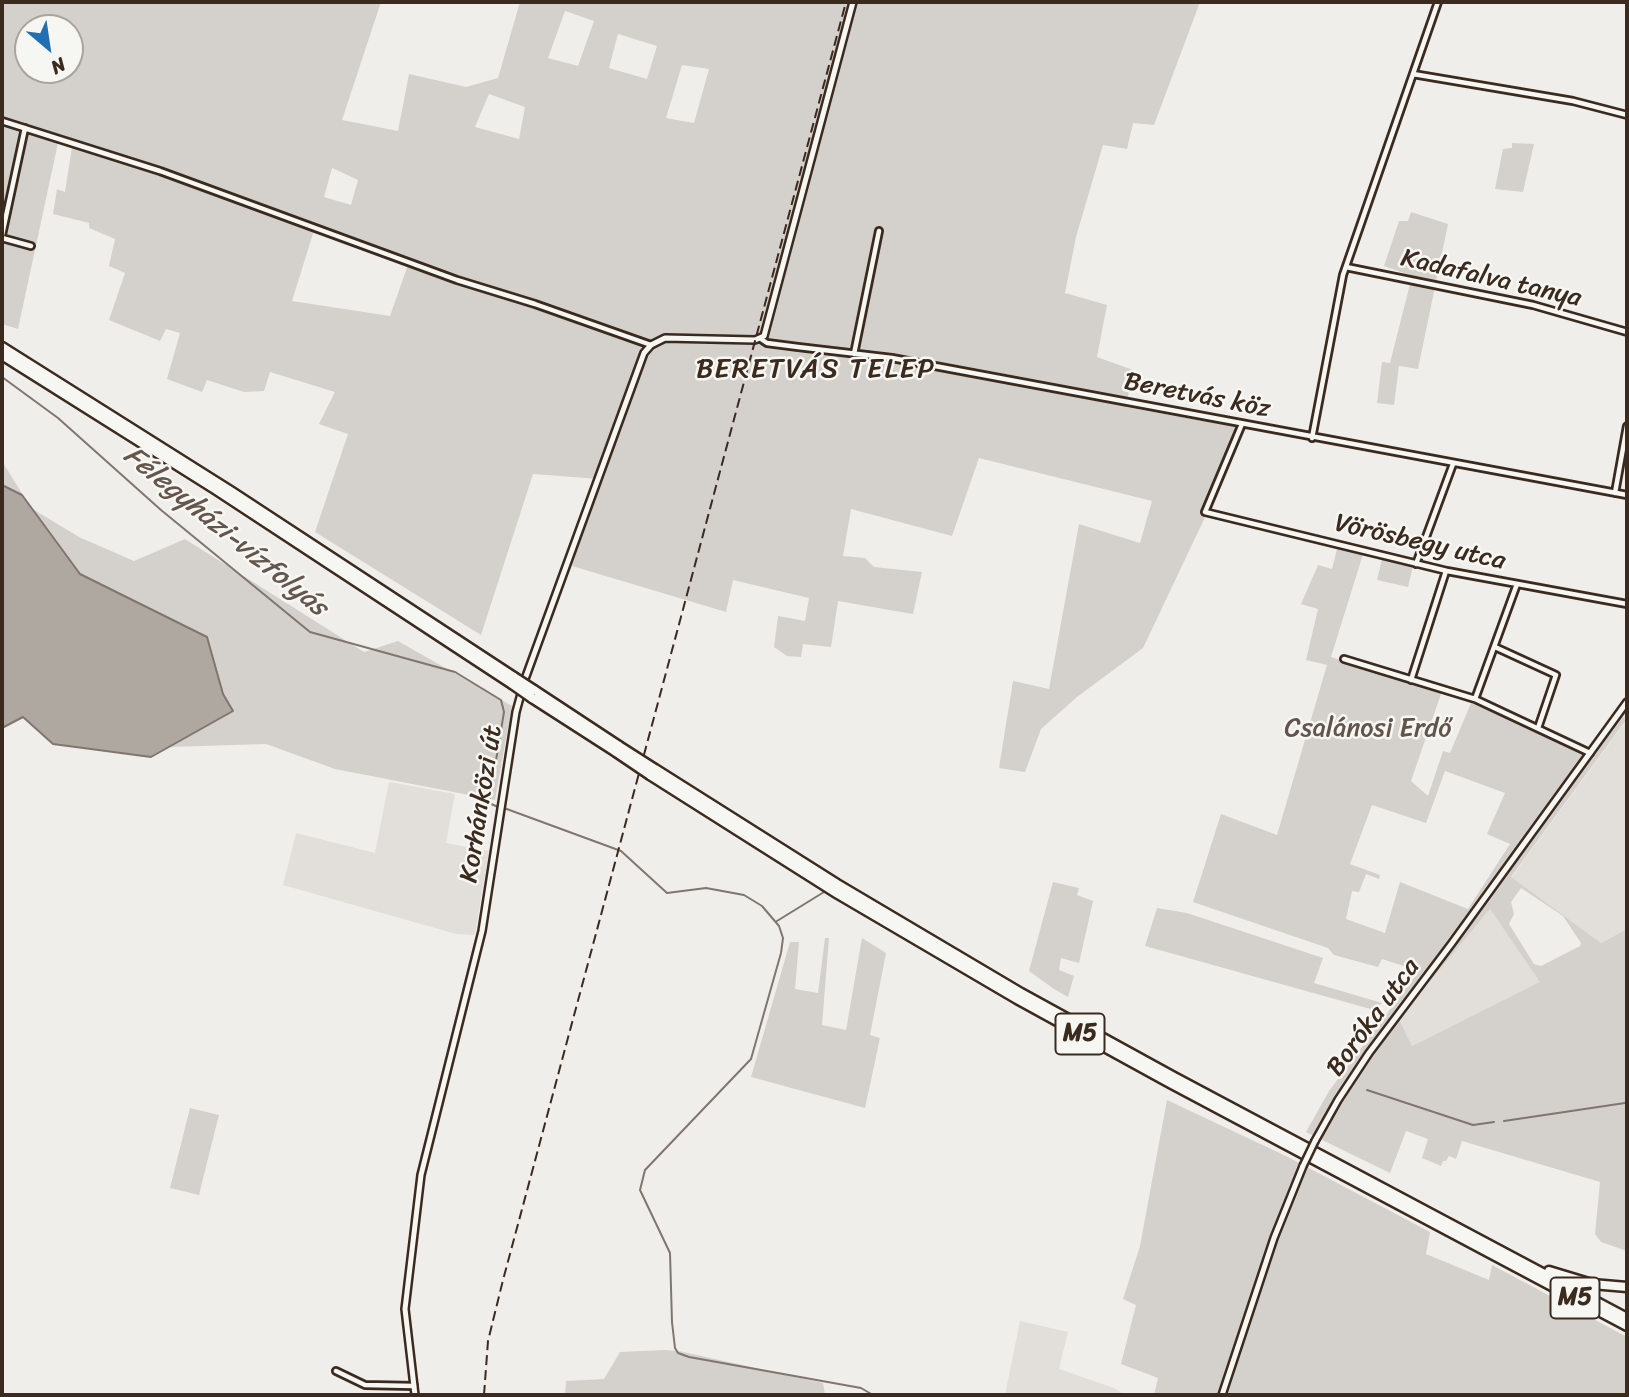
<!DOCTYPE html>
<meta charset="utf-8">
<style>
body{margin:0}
#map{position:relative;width:1629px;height:1397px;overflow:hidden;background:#efeeea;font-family:Sriracha,sans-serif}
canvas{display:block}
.frame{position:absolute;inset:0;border:4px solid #3b2a1e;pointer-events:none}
.north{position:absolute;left:14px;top:14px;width:70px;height:70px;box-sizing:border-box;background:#f6f6f2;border:2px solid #aba49d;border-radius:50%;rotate:151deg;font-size:19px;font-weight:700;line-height:28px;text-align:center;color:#3b2a1e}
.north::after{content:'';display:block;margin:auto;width:24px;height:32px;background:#1f6fb2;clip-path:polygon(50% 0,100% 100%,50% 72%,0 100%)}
</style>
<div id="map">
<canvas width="1629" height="1397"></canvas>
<div class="frame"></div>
<div class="north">N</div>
</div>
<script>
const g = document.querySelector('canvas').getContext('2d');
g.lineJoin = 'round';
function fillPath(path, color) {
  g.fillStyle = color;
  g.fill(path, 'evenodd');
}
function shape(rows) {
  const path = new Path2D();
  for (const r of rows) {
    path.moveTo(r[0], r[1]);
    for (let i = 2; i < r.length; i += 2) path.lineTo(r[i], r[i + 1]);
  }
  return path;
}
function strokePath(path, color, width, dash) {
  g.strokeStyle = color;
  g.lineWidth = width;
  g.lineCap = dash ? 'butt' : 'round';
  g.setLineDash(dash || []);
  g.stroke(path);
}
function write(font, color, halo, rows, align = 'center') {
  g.font = font + ' Sriracha,sans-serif';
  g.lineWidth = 5;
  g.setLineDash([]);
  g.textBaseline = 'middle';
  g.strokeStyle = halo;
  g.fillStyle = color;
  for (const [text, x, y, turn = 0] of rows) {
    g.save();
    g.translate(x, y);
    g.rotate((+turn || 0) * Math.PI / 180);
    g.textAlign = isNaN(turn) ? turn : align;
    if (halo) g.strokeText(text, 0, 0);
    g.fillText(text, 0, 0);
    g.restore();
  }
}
fillPath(shape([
 [1627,696,1627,929,1601,943,1511,878,1626,721,1616,712],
 [389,782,455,794,446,843,489,851,475,935,456,934,283,885,296,833,375,853],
 [1490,909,1541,982,1412,1046,1399,1019],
 [1020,1321,1068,1332,1059,1369,1114,1388,1125,1395,1005,1395]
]), '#e2dfdb');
fillPath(shape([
 [2,2,381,2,342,120,398,131,409,74,466,87,498,78,520,2,1200,2,1154,125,1133,123,1127,149,1103,145,1076,237,1065,293,1107,305,1097,357,1133,370,1126,407,1242,428,1208,511,1143,648,1077,697,1041,729,1025,772,999,768,1013,681,1049,689,1079,524,1140,543,1152,501,979,458,952,536,851,509,843,556,865,558,874,567,922,572,913,614,838,601,831,647,803,644,801,657,787,656,774,647,778,616,805,621,809,598,733,580,726,612,572,566,599,479,533,474,481,635,315,532,348,434,319,424,335,392,270,372,264,391,244,392,207,380,202,392,167,379,180,333,166,329,160,341,109,320,125,273,109,266,115,239,89,228,89,223,53,214,57,189,65,192,72,147,58,143,18,329,2,324],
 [565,11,594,21,578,66,548,58],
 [28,28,70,28,70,70,28,70],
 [618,34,657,46,647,79,609,68],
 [682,65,709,69,694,123,666,118],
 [489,94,525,107,519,139,475,127],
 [332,168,358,180,351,205,324,197],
 [315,227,410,259,390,316,292,301],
 [1512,143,1534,144,1523,192,1495,189,1503,149,1512,148],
 [1411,212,1448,224,1418,369,1399,366,1394,405,1377,403,1382,362,1390,363,1412,276,1384,266,1399,221,1408,221],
 [2,461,31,508,79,537,134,561,185,539,364,652,398,641,512,706,495,800,335,769,266,744,136,748,2,692],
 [1338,545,1364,551,1331,657,1442,691,1411,781,1428,796,1443,751,1450,753,1471,703,1494,713,1498,711,1585,754,1616,712,1626,720,1511,877,1601,943,1627,929,1627,1251,1601,1242,1595,1234,1600,1182,1462,1141,1456,1159,1449,1156,1446,1161,1443,1161,1441,1166,1422,1158,1428,1139,1406,1131,1390,1173,1306,1132,1329,1091,1419,971,1382,959,1378,967,1334,955,1328,948,1193,902,1221,814,1277,835,1327,665,1306,660,1318,609,1301,604,1318,565,1332,569],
 [1445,771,1505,793,1487,834,1510,844,1468,909,1400,882,1385,933,1346,919,1352,891,1359,892,1366,874,1379,879,1380,875,1350,864,1372,805,1426,823],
 [1521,888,1563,916,1581,943,1580,946,1541,966,1534,964,1509,924,1514,914,1511,902],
 [1490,909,1540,982,1412,1046,1399,1019],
 [1382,559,1413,566,1408,587,1377,580],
 [1053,882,1079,888,1077,895,1093,901,1079,963,1061,958,1059,970,1074,976,1068,997,1054,989,1029,971],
 [1157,908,1187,913,1323,958,1314,983,1382,1003,1374,1010,1145,946],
 [825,938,829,938,822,1025,846,1030,862,938,886,953,870,1035,880,1038,865,1108,751,1077,790,942,799,942,795,989,818,993],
 [1167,1100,1286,1156,1430,1232,1426,1254,1489,1280,1492,1265,1627,1337,1627,1395,1154,1395,1158,1378,1121,1364,1136,1305,1123,1299,1140,1246],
 [190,1108,219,1115,199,1195,170,1188],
 [664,1350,679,1351,823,1383,825,1395,565,1395,566,1381,604,1379,620,1352]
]), '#d4d1cc');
const water = shape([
 [2,485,22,495,80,574,207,637,223,694,233,711,151,757,53,744,23,717,2,728,2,485]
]);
fillPath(water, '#afa8a1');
strokePath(water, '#81766d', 2);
strokePath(shape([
 [2,377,58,418,161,510,310,632,455,672,501,700,504,712,489,803,498,807],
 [504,808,621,851,667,893,706,888,744,895,762,906,779,926,783,938,781,953,751,1059,645,1170,640,1190,670,1253,672,1322,675,1348,678,1353,689,1357,861,1388,873,1395],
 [777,921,824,892],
 [1367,1090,1473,1125,1494,1122],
 [1504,1121,1625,1103]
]), '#81766d', 2);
const minor = shape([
 [1413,74,1573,101,1627,115],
 [2,121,160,171,457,280,535,304,651,345],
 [2,235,25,128],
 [2,238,31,246],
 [1346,267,1533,305,1627,332],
 [761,339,767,343,798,347,892,358,1627,495],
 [854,354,879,231],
 [1242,424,1205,512,1447,571,1627,604],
 [1312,438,1343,275,1438,2],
 [1615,493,1627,426],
 [1416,564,1453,464],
 [1495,647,1556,675,1538,728],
 [1344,659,1475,699,1590,753],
 [1411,680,1446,571],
 [1475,699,1517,584],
 [336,1371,365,1385,414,1386]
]);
const tertiary = shape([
 [1315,1141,1338,1100,1369,1053,1452,943,1627,702],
 [415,1395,405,1309,421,1175,482,931,516,712,525,679,644,353,651,345,665,338,755,340,764,336,853,2],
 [1222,1395,1274,1238,1303,1166]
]);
const motorway = shape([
 [2,347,232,492,514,677],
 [2,355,215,489,512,684],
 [534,690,619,746],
 [532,698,616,752],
 [655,769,837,884,1021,993,1174,1077,1627,1318],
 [650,775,838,894,1017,999,1170,1083,1627,1326],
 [1549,1271,1592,1284,1627,1287]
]);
strokePath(minor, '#3b2a1e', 10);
strokePath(tertiary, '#3b2a1e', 10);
strokePath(motorway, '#3b2a1e', 13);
strokePath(minor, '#f6f6f2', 4.5);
strokePath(tertiary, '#f6f6f2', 5);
strokePath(motorway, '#f6f6f2', 8);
strokePath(shape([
 [484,1395,488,1341,503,1280,846,2]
]), '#3b2a1e', 2, [10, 5]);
const tertiaryBridge = shape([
 [1303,1166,1315,1141]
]);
const motorwayBridge = shape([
 [514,677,534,690],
 [512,684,532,698],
 [619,746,655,769],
 [616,752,650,775]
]);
strokePath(tertiaryBridge, '#3b2a1e', 10, []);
strokePath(motorwayBridge, '#3b2a1e', 13, []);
strokePath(tertiaryBridge, '#f6f6f2', 5);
strokePath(motorwayBridge, '#f6f6f2', 8);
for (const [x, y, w] of [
 [1080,1034,49],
 [1575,1298,49]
]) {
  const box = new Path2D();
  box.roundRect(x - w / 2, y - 20.5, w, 41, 5);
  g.fillStyle = '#f6f6f2';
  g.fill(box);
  strokePath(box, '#3b2a1e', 2);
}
write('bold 24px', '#3b2a1e', null, [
 ["M5",1080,1034],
 ["M5",1575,1298]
]);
write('26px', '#3b2a1e', '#f6f6f2', [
 ["Kadafalva tanya",1491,279,13],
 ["Beretvás köz",1197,396,11],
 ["Vörösbegy utca",1420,543,13],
 ["Korhánközi út",482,804,-81],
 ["Boróka utca",1374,1018,-54]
]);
write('26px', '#61544a', '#f6f6f2', [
 ["Csalánosi Erdő",1368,729]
]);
g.letterSpacing = '2px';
write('28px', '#3b2a1e', '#f6f6f2', [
 ["BERETVÁS TELEP",816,370]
]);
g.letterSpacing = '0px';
write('italic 28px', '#64564c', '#f6f6f2', [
 ["Félegyházi-vízfolyás",225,532,39]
]);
</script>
